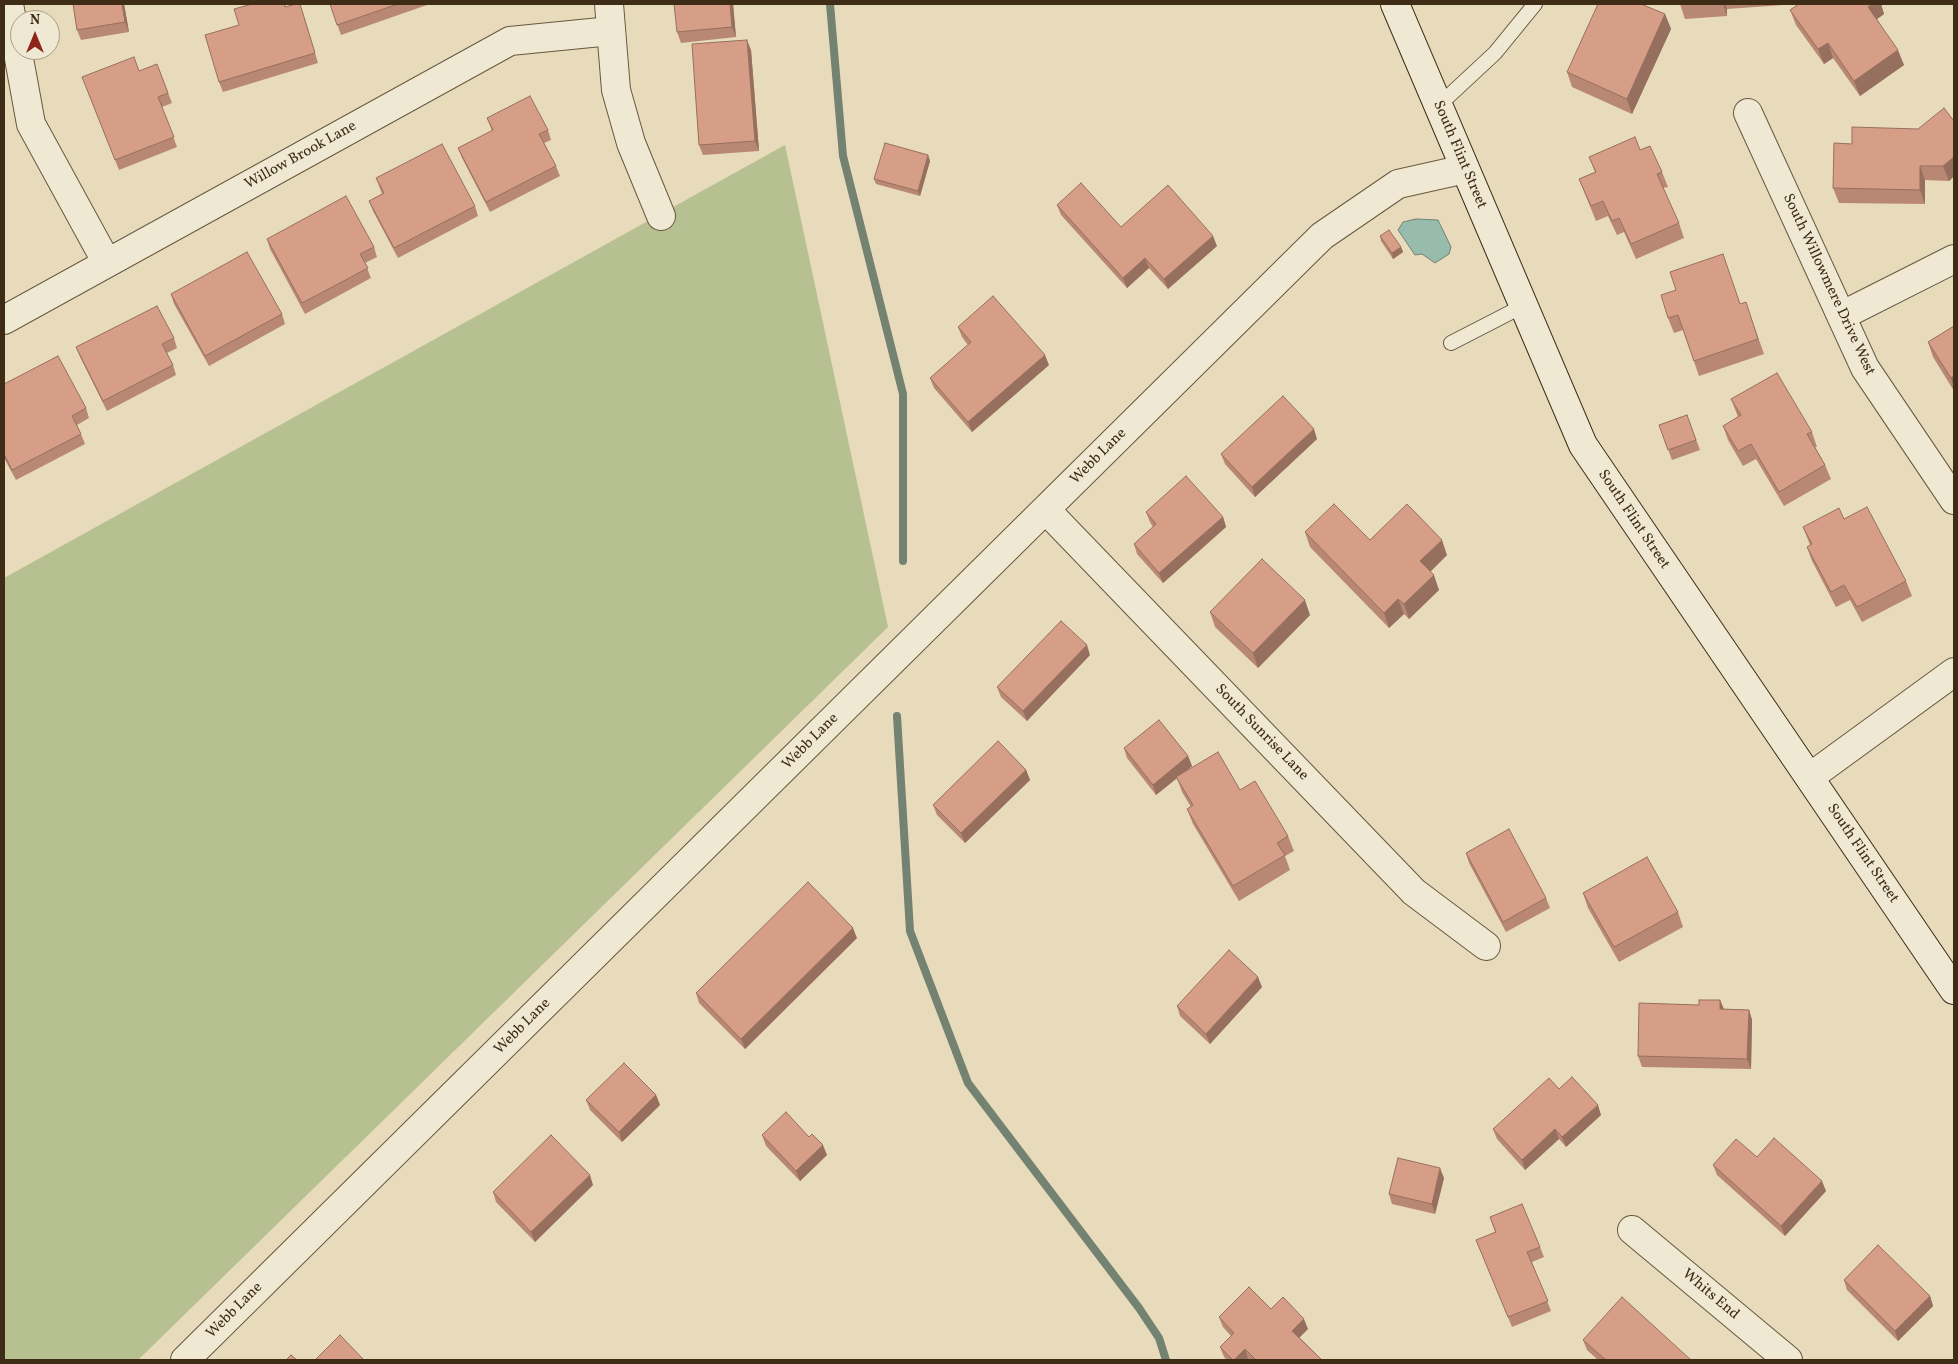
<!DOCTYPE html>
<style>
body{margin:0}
#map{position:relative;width:1958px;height:1364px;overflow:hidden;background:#e7dbbb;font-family:Vollkorn,serif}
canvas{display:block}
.frame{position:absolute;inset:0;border:5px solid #3e2c16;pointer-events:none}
.north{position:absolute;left:10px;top:10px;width:50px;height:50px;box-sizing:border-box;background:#efe8d3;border:1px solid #a89d87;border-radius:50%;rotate:0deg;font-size:14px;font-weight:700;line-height:20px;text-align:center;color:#3e2c16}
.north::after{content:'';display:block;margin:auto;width:18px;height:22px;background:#8f2418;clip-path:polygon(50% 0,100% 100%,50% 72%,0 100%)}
</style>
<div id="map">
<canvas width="1958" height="1364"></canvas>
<div class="frame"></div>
<div class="north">N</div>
</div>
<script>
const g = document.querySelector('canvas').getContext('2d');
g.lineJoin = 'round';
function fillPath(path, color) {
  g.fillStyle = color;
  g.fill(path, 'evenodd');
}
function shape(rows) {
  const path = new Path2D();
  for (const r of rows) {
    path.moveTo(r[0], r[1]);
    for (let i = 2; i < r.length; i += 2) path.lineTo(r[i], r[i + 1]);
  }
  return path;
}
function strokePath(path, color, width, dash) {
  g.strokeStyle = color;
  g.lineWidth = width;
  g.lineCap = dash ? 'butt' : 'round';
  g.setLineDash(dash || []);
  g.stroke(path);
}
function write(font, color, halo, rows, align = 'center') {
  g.font = font + ' Vollkorn,serif';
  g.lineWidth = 4.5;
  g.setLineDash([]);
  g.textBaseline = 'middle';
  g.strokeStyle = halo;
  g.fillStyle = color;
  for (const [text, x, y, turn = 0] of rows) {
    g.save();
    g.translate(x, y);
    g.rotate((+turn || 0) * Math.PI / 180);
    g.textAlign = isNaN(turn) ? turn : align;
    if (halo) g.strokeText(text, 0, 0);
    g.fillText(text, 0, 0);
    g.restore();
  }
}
fillPath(shape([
 [785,145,888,627,138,1360,4,1360,4,578]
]), '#b6c090');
const water = shape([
 [1416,219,1438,220,1451,247,1449,254,1435,263,1422,254,1415,255,1398,230,1403,222,1416,219]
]);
fillPath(water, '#97bbad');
strokePath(water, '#738271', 1);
strokePath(shape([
 [830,4,843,156,903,394,903,561],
 [897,716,910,931,968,1083,1139,1308,1159,1338,1166,1360]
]), '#738271', 8);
const lane = shape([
 [1438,106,1495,53,1535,4],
 [1451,343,1523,306]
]);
const street = shape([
 [9,4,31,124,107,263],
 [609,4,616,90,631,143,661,216],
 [1748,113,1865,368,1954,500],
 [1841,316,1954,259],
 [4,320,510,41,611,31],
 [1046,510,1414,892,1486,946],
 [1810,777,1954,672],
 [1632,1230,1788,1360],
 [185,1360,1322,236,1398,184,1465,169]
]);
const secondary = shape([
 [1395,4,1583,445,1954,990]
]);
strokePath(lane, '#68583f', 16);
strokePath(street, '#68583f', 30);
strokePath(secondary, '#3e2c16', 30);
strokePath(lane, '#efe8d3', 14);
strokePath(street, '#efe8d3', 28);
strokePath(secondary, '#efe8d3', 28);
fillPath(shape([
 [73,4,124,4,129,32,81,40,77,30],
 [252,4,285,4,286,7,303,13,318,63,223,92,219,82,239,25],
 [330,4,426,4,427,5,341,35],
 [733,4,736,37,681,43,677,32],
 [1680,4,1783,4,1783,5,1727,9,1727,16,1685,19],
 [1799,4,1881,4,1884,14,1877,19,1904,65,1860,96,1833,58,1824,64,1796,25,1790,10],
 [1665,14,1671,29,1632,114,1572,87,1567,72],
 [751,50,759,151,703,155,699,145],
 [157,64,172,103,162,107,177,147,119,170,86,87,139,71],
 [487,118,548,130,551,140,544,143,556,166,560,176,490,212,462,158,458,148,492,131],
 [1954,121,1954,176,1949,181,1925,180,1925,204,1839,203,1833,188,1852,144],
 [1640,150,1662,172,1668,187,1663,188,1679,223,1684,238,1636,259,1624,232,1617,235,1608,216,1596,221,1585,194,1579,179,1595,172,1589,157],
 [928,155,930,161,920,196,876,184,874,179],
 [376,178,475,206,478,216,398,258,373,211,369,201,382,194],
 [1057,205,1121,227,1217,246,1168,289,1149,268,1127,288,1061,215],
 [1380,236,1401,247,1403,252,1393,259,1381,241],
 [267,239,374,247,377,257,365,263,371,278,305,314,270,249],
 [1728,269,1740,304,1751,317,1764,354,1699,376,1683,330,1674,333,1668,318,1676,290],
 [171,294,282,314,285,324,209,366,174,304],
 [1954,326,1954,391,1933,357,1928,342],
 [958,327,1049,365,972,432,934,388,930,378,968,345,962,337],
 [174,338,177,348,167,353,173,365,176,375,107,411,80,357,76,347],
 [4,384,86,408,89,418,77,425,81,434,85,444,16,480,4,458],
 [1731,399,1812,432,1817,447,1815,447,1825,465,1831,479,1784,506,1756,459,1743,466,1728,440,1723,426,1738,417],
 [1687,415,1700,450,1672,460,1659,425],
 [1317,439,1255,497,1225,464,1221,454],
 [1146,512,1223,517,1226,527,1163,583,1137,554,1134,544,1153,527,1150,522],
 [1844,519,1906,581,1912,596,1862,622,1850,600,1836,607,1812,561,1807,547,1810,545,1803,527],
 [1305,532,1447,555,1430,572,1439,590,1409,619,1404,614,1389,628,1310,547],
 [1210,612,1310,615,1258,668,1215,627],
 [1090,655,1027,721,1001,697,997,687],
 [1124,748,1188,756,1192,766,1184,773,1240,790,1288,836,1294,851,1285,856,1290,870,1239,901,1193,824,1187,809,1191,807,1182,792,1177,778,1156,795,1127,758],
 [1026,770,1030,780,965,843,937,815,933,805],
 [1466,853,1546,898,1550,908,1506,932,1469,863],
 [1583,893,1678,912,1683,927,1619,962,1588,908],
 [857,938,745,1049,699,1003,696,993],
 [1262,987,1210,1044,1180,1016,1177,1006],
 [1720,1000,1724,1009,1749,1010,1752,1020,1751,1069,1642,1067,1638,1056,1699,1005],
 [1559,1089,1601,1115,1566,1147,1559,1139,1525,1170,1497,1139,1493,1129],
 [656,1095,660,1105,622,1142,590,1110,586,1100],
 [762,1135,809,1137,827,1155,800,1181,766,1146],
 [1757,1157,1826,1191,1785,1236,1717,1175,1713,1165],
 [1444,1178,1435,1214,1392,1204,1389,1194],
 [593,1185,535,1242,496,1202,493,1192],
 [1490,1217,1540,1247,1544,1257,1532,1262,1551,1311,1512,1327,1476,1240,1495,1232],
 [1844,1280,1930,1296,1933,1306,1898,1341,1847,1290],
 [1271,1309,1308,1329,1299,1337,1322,1360,1249,1360,1248,1359,1247,1360,1227,1360,1224,1357,1220,1347,1231,1336,1223,1327,1219,1317],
 [1583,1340,1691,1360,1598,1360,1587,1350]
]), '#b98874');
fillPath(shape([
 [122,4,124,4,129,32,125,22],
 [730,4,733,4,736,37,732,27],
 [1723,4,1725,4,1727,9,1727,16],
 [1872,4,1881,4,1884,14,1873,22,1868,7],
 [1665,14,1671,29,1632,114,1627,99],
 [747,40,751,50,759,151,755,141],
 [1828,43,1833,58,1824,64,1818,49],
 [1898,50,1904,65,1860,96,1854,81],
 [928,155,930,161,920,196,918,191],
 [1954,157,1954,176,1949,181,1943,166],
 [1920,166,1925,180,1925,204,1920,190],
 [1213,236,1217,246,1168,289,1164,279],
 [1401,247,1403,252,1393,259,1392,253],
 [1145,258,1149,268,1127,288,1123,278],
 [1045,355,1049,365,972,432,968,422],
 [1954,376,1954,389,1951,378],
 [1314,429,1317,439,1255,497,1252,487],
 [1223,517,1226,527,1163,583,1159,573],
 [1442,540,1447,555,1426,576,1420,561],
 [1434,575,1439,590,1409,619,1404,604],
 [1398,599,1404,614,1389,628,1384,613],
 [1305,600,1310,615,1258,668,1253,653],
 [1087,645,1090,655,1027,721,1023,711],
 [1188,756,1192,766,1156,795,1153,785],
 [1026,770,1030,780,965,843,961,833],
 [853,928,857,938,745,1049,741,1039],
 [1258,977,1262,987,1210,1044,1206,1034],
 [1720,1000,1724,1010,1720,1009],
 [1749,1010,1752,1020,1751,1069,1747,1059],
 [656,1095,660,1105,622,1142,619,1132],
 [1598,1105,1601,1115,1566,1147,1562,1137],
 [1555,1129,1559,1139,1525,1170,1522,1160],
 [823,1145,827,1155,800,1181,796,1171],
 [1440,1168,1444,1178,1435,1214,1432,1204],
 [590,1175,593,1185,535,1242,531,1232],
 [1822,1181,1826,1191,1785,1236,1781,1226],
 [1930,1296,1933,1306,1898,1341,1895,1331],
 [1304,1319,1308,1329,1296,1341,1292,1331],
 [1245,1349,1248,1359,1247,1360,1234,1360]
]), '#966f5e');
const building = shape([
 [73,4,122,4,125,22,77,30,73,4],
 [252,4,284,4,285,7,296,4,300,4,315,53,219,82,205,35,239,25,234,9,252,4],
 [330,4,398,4,337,25,330,4],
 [674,4,730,4,732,27,677,32,674,4],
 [1598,4,1641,4,1665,14,1627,99,1567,72,1598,4],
 [1799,4,1872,4,1868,7,1898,50,1854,81,1828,43,1818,49,1790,10,1799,4],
 [747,40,755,141,699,145,692,44,747,40],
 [134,57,139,71,157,64,168,93,158,97,174,137,115,160,82,77,134,57],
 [530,96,548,130,539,134,556,166,486,202,458,148,493,130,487,118,530,96],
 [1944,108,1954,121,1954,157,1943,166,1920,166,1920,190,1833,188,1834,143,1852,144,1852,127,1918,129,1944,108],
 [1635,137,1640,150,1650,146,1662,172,1657,174,1679,223,1631,244,1619,218,1612,221,1603,201,1591,206,1579,179,1596,172,1589,157,1635,137],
 [885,143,928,155,918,191,874,179,885,143],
 [442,144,475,206,394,248,369,201,384,193,376,178,442,144],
 [1081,183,1121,227,1168,185,1213,236,1164,279,1145,258,1123,278,1057,205,1081,183],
 [346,196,374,247,360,254,368,268,302,303,267,239,346,196],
 [1389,230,1401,247,1392,253,1380,236,1389,230],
 [247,252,282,314,205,356,171,294,247,252],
 [1723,254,1740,304,1746,302,1758,339,1694,361,1678,315,1668,318,1661,295,1676,290,1670,272,1723,254],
 [993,296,1045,355,968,422,930,378,971,342,958,327,993,296],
 [157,306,174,338,162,344,173,365,103,401,76,347,157,306],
 [1954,326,1954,376,1951,378,1928,342,1954,326],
 [58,356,86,408,72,416,81,434,12,470,4,454,4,384,58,356],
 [1777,373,1812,432,1807,434,1825,465,1779,492,1751,444,1738,451,1723,426,1741,415,1731,399,1777,373],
 [1283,396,1314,429,1252,487,1221,454,1283,396],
 [1687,415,1696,440,1668,450,1659,425,1687,415],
 [1186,476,1223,517,1159,573,1134,544,1156,524,1146,512,1186,476],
 [1334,504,1370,540,1407,504,1442,540,1420,561,1434,575,1404,604,1398,599,1384,613,1305,532,1334,504],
 [1867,507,1906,581,1857,607,1844,585,1831,592,1807,547,1812,544,1803,527,1839,508,1844,519,1867,507],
 [1262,559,1305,600,1253,653,1210,612,1262,559],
 [1061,621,1087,645,1023,711,997,687,1061,621],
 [1159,720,1188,756,1153,785,1124,748,1159,720],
 [998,741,1026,770,961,833,933,805,998,741],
 [1218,752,1240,790,1255,781,1288,836,1277,843,1285,855,1233,886,1187,809,1193,805,1176,777,1218,752],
 [1509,829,1546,898,1503,922,1466,853,1509,829],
 [1647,857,1678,912,1614,947,1583,893,1647,857],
 [808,882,853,928,741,1039,696,993,808,882],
 [1229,950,1258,977,1206,1034,1177,1006,1229,950],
 [1699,1000,1720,1000,1720,1009,1749,1010,1747,1059,1638,1056,1639,1003,1699,1005,1699,1000],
 [624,1063,656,1095,619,1132,586,1100,624,1063],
 [1572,1077,1598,1105,1562,1137,1555,1129,1522,1160,1493,1129,1549,1078,1559,1089,1572,1077],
 [786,1112,809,1137,812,1134,823,1145,796,1171,762,1135,786,1112],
 [551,1135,590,1175,531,1232,493,1192,551,1135],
 [1774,1138,1822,1181,1781,1226,1713,1165,1736,1139,1757,1157,1774,1138],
 [1398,1158,1440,1168,1432,1204,1389,1194,1398,1158],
 [1522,1204,1540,1247,1527,1252,1548,1301,1508,1317,1476,1240,1496,1232,1490,1217,1522,1204],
 [1878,1245,1930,1296,1895,1331,1844,1280,1878,1245],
 [1249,1287,1271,1309,1283,1297,1304,1319,1292,1331,1322,1360,1256,1360,1245,1349,1234,1360,1233,1360,1220,1347,1234,1333,1219,1317,1249,1287],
 [1622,1297,1691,1360,1606,1360,1583,1340,1622,1297],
 [340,1335,364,1360,315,1360,340,1335],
 [291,1355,297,1360,286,1360,291,1355]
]);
fillPath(building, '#d79e87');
strokePath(building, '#966f5e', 1);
write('15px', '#3e2c16', '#efe8d3', [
 ["South Flint Street",1459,155,67],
 ["Willow Brook Lane",301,156,-29],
 ["South Willowmere Drive West",1828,285,65],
 ["Webb Lane",1099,457,-45],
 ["South Flint Street",1633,520,56],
 ["South Sunrise Lane",1261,733,46],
 ["Webb Lane",811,742,-45],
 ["South Flint Street",1862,854,56],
 ["Webb Lane",523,1027,-45],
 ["Whits End",1710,1295,40],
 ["Webb Lane",235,1311,-45]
]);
</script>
